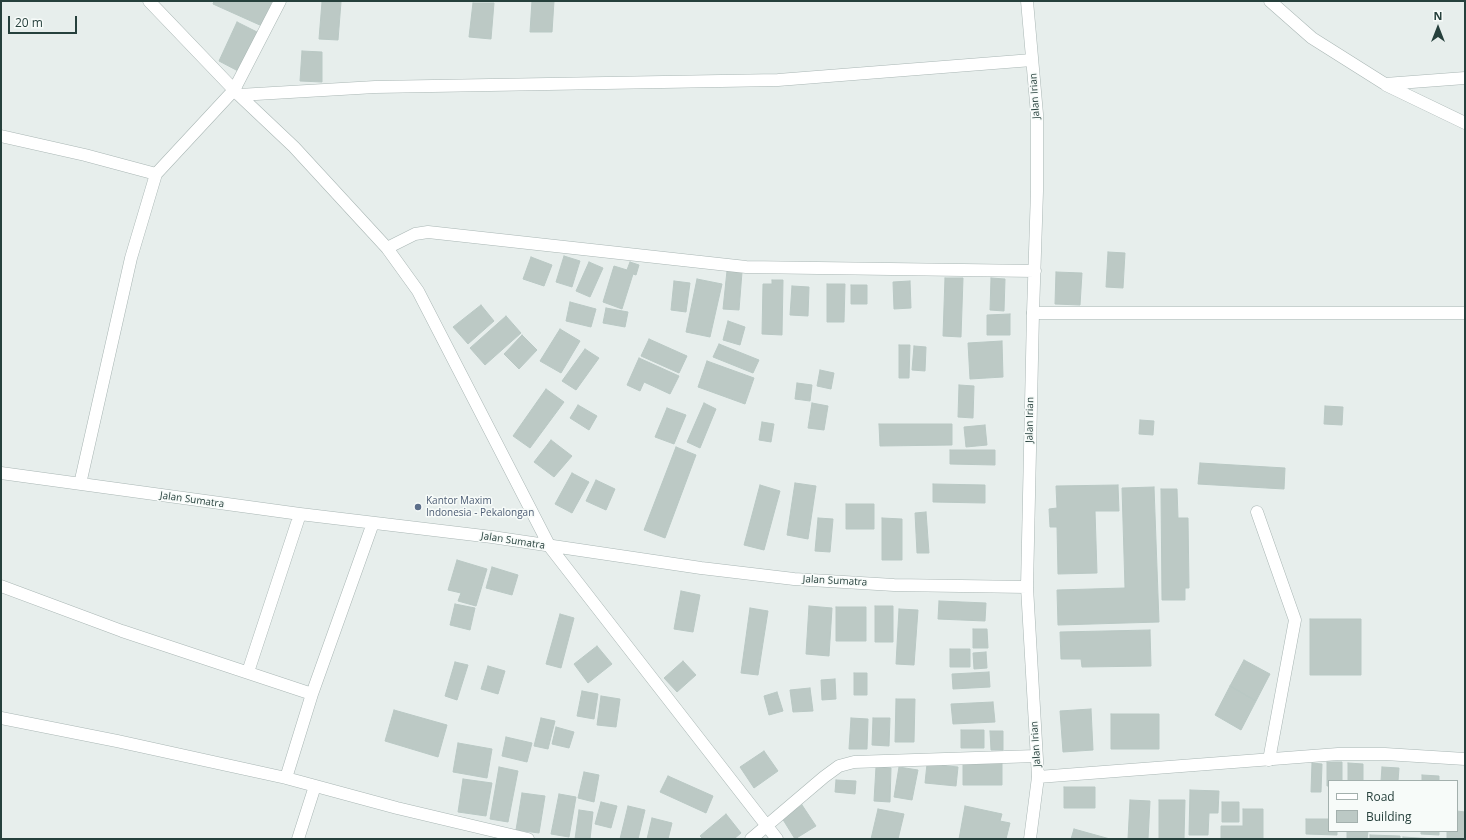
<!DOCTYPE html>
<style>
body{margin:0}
#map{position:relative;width:1466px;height:840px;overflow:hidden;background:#e7eeec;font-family:"Open Sans",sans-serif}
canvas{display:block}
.frame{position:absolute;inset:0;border:2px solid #26403c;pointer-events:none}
.legend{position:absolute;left:1328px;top:780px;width:130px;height:52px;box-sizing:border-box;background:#f7fbf9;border:1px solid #a3b0ad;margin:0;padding:5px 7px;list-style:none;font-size:12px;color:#26403c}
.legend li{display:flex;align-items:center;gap:8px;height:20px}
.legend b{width:20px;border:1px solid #a3b0ad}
.north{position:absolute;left:1418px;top:8px;width:40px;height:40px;-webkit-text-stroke:3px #f7fbf9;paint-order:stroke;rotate:0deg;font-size:11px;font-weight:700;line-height:16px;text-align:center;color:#26403c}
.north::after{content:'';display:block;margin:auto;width:14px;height:18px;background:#26403c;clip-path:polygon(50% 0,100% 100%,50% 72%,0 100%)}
.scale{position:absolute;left:8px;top:16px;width:69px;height:18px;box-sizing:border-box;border:2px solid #26403c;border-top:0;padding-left:5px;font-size:12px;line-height:14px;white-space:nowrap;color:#26403c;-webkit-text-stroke:3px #f7fbf9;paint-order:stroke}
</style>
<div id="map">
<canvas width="1466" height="840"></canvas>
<div class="frame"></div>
<ul class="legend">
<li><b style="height:5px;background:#fff"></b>Road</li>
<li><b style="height:11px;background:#bcc9c5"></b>Building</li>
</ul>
<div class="north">N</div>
<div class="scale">20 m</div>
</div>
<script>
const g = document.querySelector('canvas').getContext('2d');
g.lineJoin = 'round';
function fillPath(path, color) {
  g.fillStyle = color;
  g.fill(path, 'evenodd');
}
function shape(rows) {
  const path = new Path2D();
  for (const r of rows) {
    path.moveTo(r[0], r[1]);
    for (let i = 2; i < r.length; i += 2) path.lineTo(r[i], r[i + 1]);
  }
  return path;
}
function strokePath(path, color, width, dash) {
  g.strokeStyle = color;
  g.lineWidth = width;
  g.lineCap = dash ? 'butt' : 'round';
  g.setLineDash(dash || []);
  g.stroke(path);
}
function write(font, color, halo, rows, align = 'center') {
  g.font = font + ' "Open Sans",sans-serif';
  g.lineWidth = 3;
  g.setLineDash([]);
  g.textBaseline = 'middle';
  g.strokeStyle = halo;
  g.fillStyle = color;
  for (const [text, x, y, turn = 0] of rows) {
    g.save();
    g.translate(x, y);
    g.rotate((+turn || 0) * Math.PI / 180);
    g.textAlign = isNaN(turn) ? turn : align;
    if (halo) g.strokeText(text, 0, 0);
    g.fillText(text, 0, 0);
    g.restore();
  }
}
const building = shape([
 [214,1,272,1,262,26,213,4,214,1],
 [532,1,554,1,552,32,530,32,532,1],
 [322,2,341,2,338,40,319,39,322,2],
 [473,3,494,3,491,39,469,37,473,3],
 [237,22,259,33,240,72,219,61,237,22],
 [302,51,322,52,322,82,300,81,302,51],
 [1108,252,1125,253,1123,288,1106,287,1108,252],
 [564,256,580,261,572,287,556,282,564,256],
 [531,257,552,265,544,286,523,279,531,257],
 [589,262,603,268,590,297,576,291,589,262],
 [630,262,639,265,636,275,633,274,622,309,603,302,614,266,627,270,630,262],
 [727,271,742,272,739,310,723,309,727,271],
 [1056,272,1082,273,1080,305,1055,304,1056,272],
 [945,278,963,278,961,337,943,336,945,278],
 [991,278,1005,279,1004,311,990,310,991,278],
 [697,279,722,284,710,337,686,332,697,279],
 [772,280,783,280,782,335,762,334,763,284,772,284,772,280],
 [674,281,690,283,686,312,671,310,674,281],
 [910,281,911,308,894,309,893,282,910,281],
 [827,284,845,284,844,322,827,322,827,284],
 [851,285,867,285,867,304,851,304,851,285],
 [792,286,809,287,808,316,790,315,792,286],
 [570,302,596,309,591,327,566,321,570,302],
 [481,305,494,321,468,344,453,327,481,305],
 [606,308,628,312,625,327,603,323,606,308],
 [1010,314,1010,335,987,335,987,315,1010,314],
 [506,316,521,333,485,365,470,348,506,316],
 [728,321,745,327,740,345,723,340,728,321],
 [560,329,580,341,561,373,540,361,560,329],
 [522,335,537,350,519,369,504,354,522,335],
 [649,339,687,356,679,373,641,356,649,339],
 [1002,341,1003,377,970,379,968,343,1002,341],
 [719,344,759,360,753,373,713,357,719,344],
 [899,345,910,345,909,378,899,378,899,345],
 [914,346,926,347,925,371,912,370,914,346],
 [585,349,599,358,576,390,562,381,585,349],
 [639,358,679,376,670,394,644,382,640,391,627,385,639,358],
 [707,361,754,378,745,404,698,387,707,361],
 [820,370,834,373,831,389,817,386,820,370],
 [797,383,812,385,810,401,795,399,797,383],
 [959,385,974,386,973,418,958,417,959,385],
 [546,389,564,402,530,448,513,436,546,389],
 [704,403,716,409,700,448,687,442,704,403],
 [812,403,828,406,824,430,808,428,812,403],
 [578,405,597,416,589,430,570,418,578,405],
 [1325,406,1343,407,1342,425,1324,424,1325,406],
 [667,408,686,415,674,444,655,437,667,408],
 [1140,420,1154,421,1153,435,1139,434,1140,420],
 [762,422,774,424,771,442,759,440,762,422],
 [879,424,952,424,952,445,880,446,879,424],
 [985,425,987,445,966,447,964,427,985,425],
 [551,440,572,456,554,477,534,462,551,440],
 [676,447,696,455,665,538,644,530,676,447],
 [950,450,995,450,995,465,950,464,950,450],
 [1200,463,1285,468,1284,489,1198,484,1200,463],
 [572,473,589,482,572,513,555,504,572,473],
 [596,480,615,489,606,510,586,501,596,480],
 [795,483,816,486,808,539,787,535,795,483],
 [933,484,985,485,985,503,933,502,933,484],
 [760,485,780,491,764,550,744,545,760,485],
 [1118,485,1119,511,1095,511,1097,573,1058,574,1057,527,1050,527,1049,509,1057,508,1056,486,1118,485],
 [1154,487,1159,622,1058,625,1057,590,1125,588,1122,488,1154,487],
 [1161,489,1177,489,1178,518,1188,518,1189,588,1185,588,1185,600,1162,600,1161,489],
 [846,504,874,504,874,529,846,529,846,504],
 [926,512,929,553,917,553,915,513,926,512],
 [818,518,833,519,830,552,815,551,818,518],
 [882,518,902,519,902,560,882,560,882,518],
 [457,560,487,569,476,606,458,601,461,593,448,590,457,560],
 [492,567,518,575,512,595,486,588,492,567],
 [681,591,700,595,693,632,674,629,681,591],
 [939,601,986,603,985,621,938,619,939,601],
 [455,604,475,608,470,630,450,625,455,604],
 [809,606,832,608,829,656,806,654,809,606],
 [875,606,893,606,893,642,875,642,875,606],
 [836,607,866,607,866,641,836,641,836,607],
 [750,608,768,611,758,675,741,673,750,608],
 [899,609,918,610,914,665,896,664,899,609],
 [560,614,574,618,561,668,546,664,560,614],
 [1310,619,1361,619,1361,675,1310,675,1310,619],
 [973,629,987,629,988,648,973,648,973,629],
 [1150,630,1151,666,1082,667,1081,659,1061,659,1060,632,1150,630],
 [597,646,612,664,588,683,574,664,597,646],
 [950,649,970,649,970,667,950,667,950,649],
 [986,652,987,668,974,669,973,653,986,652],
 [1244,660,1270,674,1256,701,1230,686,1244,660],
 [683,661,696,675,677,692,664,678,683,661],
 [455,662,468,665,457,700,445,696,455,662],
 [488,666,505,671,498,694,481,689,488,666],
 [989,672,990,687,953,689,952,674,989,672],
 [854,673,867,673,867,695,854,695,854,673],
 [835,679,836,699,822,700,821,680,835,679],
 [1230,686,1256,701,1241,730,1215,715,1230,686],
 [810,688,813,711,793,712,790,690,810,688],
 [582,691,598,694,594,719,577,716,582,691],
 [777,692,783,711,769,715,764,696,777,692],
 [601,696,620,699,616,727,597,725,601,696],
 [896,699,915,699,914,742,895,742,896,699],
 [993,702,995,722,953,724,951,704,993,702],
 [1091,709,1093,750,1063,752,1060,711,1091,709],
 [394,710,447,725,438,757,385,741,394,710],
 [1111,714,1159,714,1159,749,1111,749,1111,714],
 [541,718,555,721,548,749,534,746,541,718],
 [851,718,868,719,867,749,849,749,851,718],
 [873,718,890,718,889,746,872,745,873,718],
 [556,727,574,732,569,748,552,744,556,727],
 [961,730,984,730,984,748,961,748,961,730],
 [990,731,1003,731,1003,750,991,750,990,731],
 [506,737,532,743,527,762,502,756,506,737],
 [458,743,492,749,487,778,453,772,458,743],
 [764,751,778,771,754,788,740,767,764,751],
 [963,760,1002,760,1002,785,963,785,963,760],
 [1327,762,1342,762,1342,781,1329,781,1329,786,1327,786,1327,762],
 [1312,763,1322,764,1321,792,1311,792,1312,763],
 [1348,763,1363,764,1363,781,1348,781,1348,763],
 [927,764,958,767,956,786,925,783,927,764],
 [499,767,518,771,508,822,490,819,499,767],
 [876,767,891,768,890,802,874,801,876,767],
 [899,767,918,770,912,800,894,797,899,767],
 [1382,767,1399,768,1398,781,1381,781,1382,767],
 [584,772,599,775,594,802,578,798,584,772],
 [1422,775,1439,776,1439,781,1422,781,1422,775],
 [668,776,713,796,706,813,660,792,668,776],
 [463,779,492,783,486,816,458,812,463,779],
 [836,780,856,781,855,794,835,792,836,780],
 [1064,787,1095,787,1095,808,1064,808,1064,787],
 [1190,790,1219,791,1218,813,1209,813,1208,835,1189,835,1190,790],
 [522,793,545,796,539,833,516,830,522,793],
 [559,794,576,797,569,837,551,834,559,794],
 [1130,800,1150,801,1148,839,1128,839,1130,800],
 [1159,800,1185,800,1184,839,1159,839,1159,800],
 [601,802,617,806,611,828,595,824,601,802],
 [1222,802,1239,802,1239,822,1222,822,1222,802],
 [802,805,816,826,795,839,782,818,802,805],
 [628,806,645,810,638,839,620,839,628,806],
 [965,806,1002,814,1000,821,1010,823,1006,839,959,839,965,806],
 [878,809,904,814,898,839,871,839,878,809],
 [1243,809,1263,809,1263,839,1221,839,1221,826,1243,826,1243,809],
 [579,810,593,812,590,839,575,839,579,810],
 [1457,811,1465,812,1465,839,1447,839,1447,831,1457,831,1457,811],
 [726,814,741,833,734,839,703,839,700,836,726,814],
 [652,818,672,823,668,839,647,839,652,818],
 [1306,819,1329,819,1329,831,1337,831,1337,835,1306,834,1306,819],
 [1074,829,1110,839,1071,839,1074,829],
 [1347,831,1368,831,1367,839,1347,839,1347,831],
 [1421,831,1439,831,1439,835,1421,834,1421,831],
 [1370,835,1400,836,1400,839,1370,839,1370,835],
 [1403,837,1435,839,1403,839,1403,837]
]);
fillPath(building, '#bcc9c5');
strokePath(building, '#b9c8c4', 1);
const service = shape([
 [1270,1,1312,38,1385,84,1465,78],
 [1386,85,1465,123],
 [1033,313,1465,313],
 [1257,512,1295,620,1269,760]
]);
const minor = shape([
 [149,1,239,95,294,147,387,248,418,291,550,547,777,839],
 [1027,1,1037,114,1037,191,1033,313,1027,587,1038,777,1030,839],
 [239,95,375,87,778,80,1032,60],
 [1,136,85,155,156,174],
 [387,248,415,234,428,232,746,267,1035,271],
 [1,473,300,514,492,537,701,568,794,579,894,585,1027,587],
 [80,484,131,258,156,174,234,90,280,1],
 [1,586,122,631,312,694],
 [248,672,300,514],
 [1,718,117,741,286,778,312,694,373,523],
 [1038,777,1338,754,1385,754,1465,759],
 [286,778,397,808,528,839],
 [298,839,315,786],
 [751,839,824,777,839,766,854,762,1036,756]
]);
strokePath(service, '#a9b6b4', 13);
strokePath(minor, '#a9b6b4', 13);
strokePath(service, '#fff', 12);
strokePath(minor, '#fff', 12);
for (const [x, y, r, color] of [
 [418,507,4,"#5c6f8a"]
]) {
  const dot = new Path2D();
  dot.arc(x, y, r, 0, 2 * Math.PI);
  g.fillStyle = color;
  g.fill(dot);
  strokePath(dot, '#f7fbf9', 1.5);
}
write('10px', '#26403c', '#f7fbf9', [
 ["Jalan Irian",1035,96,-94],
 ["Jalan Irian",1030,420,-89],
 ["Jalan Sumatra",192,500,8],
 ["Jalan Sumatra",513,541,9],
 ["Jalan Sumatra",835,581,3],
 ["Jalan Irian",1036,744,-94]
]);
write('10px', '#4e5e75', '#f7fbf9', [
 ["Kantor Maxim",426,501],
 ["Indonesia - Pekalongan",426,513]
], 'left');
</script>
